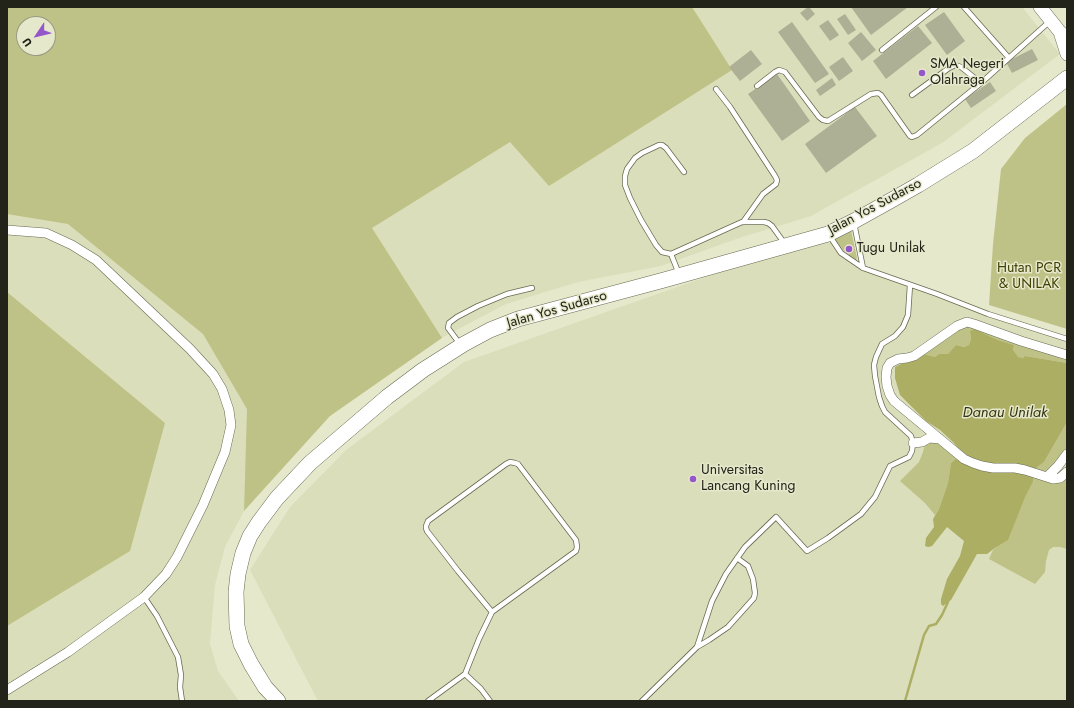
<!DOCTYPE html>
<style>
body{margin:0}
#map{position:relative;width:1074px;height:708px;overflow:hidden;background:#e6e8cb;font-family:Jost,sans-serif}
canvas{display:block}
.frame{position:absolute;inset:0;border:8px solid #232419;pointer-events:none}
.north{position:absolute;left:16px;top:16px;width:40px;height:40px;box-sizing:border-box;background:#e6e8cb;border:1px solid #989a84;border-radius:50%;rotate:235deg;font-size:11px;font-weight:700;line-height:16px;text-align:center;color:#232419}
.north::after{content:'';display:block;margin:auto;width:14px;height:18px;background:#9656cb;clip-path:polygon(50% 0,100% 100%,50% 72%,0 100%)}
</style>
<div id="map">
<canvas width="1074" height="708"></canvas>
<div class="frame"></div>
<div class="north">U</div>
</div>
<script>
const g = document.querySelector('canvas').getContext('2d');
g.lineJoin = 'round';
function fillPath(path, color) {
  g.fillStyle = color;
  g.fill(path, 'evenodd');
}
function shape(rows) {
  const path = new Path2D();
  for (const r of rows) {
    path.moveTo(r[0], r[1]);
    for (let i = 2; i < r.length; i += 2) path.lineTo(r[i], r[i + 1]);
  }
  return path;
}
function strokePath(path, color, width, dash) {
  g.strokeStyle = color;
  g.lineWidth = width;
  g.lineCap = dash ? 'butt' : 'round';
  g.setLineDash(dash || []);
  g.stroke(path);
}
function write(font, color, halo, rows, align = 'center') {
  g.font = font + ' Jost,sans-serif';
  g.lineWidth = 3;
  g.setLineDash([]);
  g.textBaseline = 'middle';
  g.strokeStyle = halo;
  g.fillStyle = color;
  for (const [text, x, y, turn = 0] of rows) {
    g.save();
    g.translate(x, y);
    g.rotate((+turn || 0) * Math.PI / 180);
    g.textAlign = isNaN(turn) ? turn : align;
    if (halo) g.strokeText(text, 0, 0);
    g.fillText(text, 0, 0);
    g.restore();
  }
}
fillPath(shape([
 [7,7,1022,7,1060,54,942,143,811,216,739,238,661,266,578,282,506,304,432,343,330,416,300,444,244,511,225,547,215,585,210,644,218,671,239,701,7,701],
 [24,24,48,24,48,48,24,48],
 [828,234,841,253,863,268,1067,339,1067,701,318,701,250,570,290,507,346,450,464,362]
]), '#dbdeba');
fillPath(shape([
 [7,7,692,7,732,70,549,186,510,142,372,228,442,338,330,416,244,511,247,409,203,334,68,224,7,214],
 [24,24,48,24,48,48,24,48],
 [1067,104,1067,329,989,305,993,244,1001,169,1025,138],
 [851,230,857,258,856,261,843,250,835,240,837,237],
 [7,292,165,423,130,551,7,626],
 [971,325,1067,357,1067,363,1025,356,1023,358,1017,357,1013,350,1014,345,998,340,974,329,970,331,971,339,969,345,964,347,956,345,948,354,939,354,935,357,924,354,923,353,955,331],
 [1067,422,1067,451,1052,468,1042,474,1036,470,1036,468,1044,462],
 [934,439,958,457,951,463,948,483,939,509,935,515,925,503,900,481,919,462,923,452,925,444],
 [1035,476,1067,476,1067,549,1060,547,1053,547,1049,550,1046,561,1045,572,1035,584,989,559,993,550,996,547,1033,482]
]), '#bfc286');
fillPath(shape([
 [974,329,998,340,1014,345,1013,350,1018,357,1023,358,1025,356,1067,363,1067,422,1044,462,1036,468,1033,482,1025,497,1008,540,996,547,987,554,977,554,951,600,943,606,941,604,941,599,947,579,960,556,964,541,947,527,932,546,928,547,925,546,926,538,934,527,933,519,939,509,948,483,951,463,957,458,959,449,953,442,940,430,926,421,900,395,895,378,895,367,901,364,911,362,924,354,935,357,939,354,948,354,956,345,964,347,969,345,971,339,970,331]
]), '#abae63');
strokePath(shape([
 [905,701,924,635,929,626,936,624,942,615,948,602]
]), '#abae63', 2.5);
fillPath(shape([
 [808,7,809,7,815,14,807,21,800,13],
 [851,7,908,7,871,35],
 [944,12,965,41,947,55,925,25],
 [845,14,856,30,848,35,837,19],
 [828,20,839,35,830,41,819,26],
 [792,22,829,74,815,83,778,32],
 [918,26,932,43,886,79,873,61],
 [861,32,876,50,862,61,848,43],
 [1032,49,1038,60,1012,73,1006,62],
 [751,50,762,64,740,81,729,67],
 [843,57,853,71,839,81,829,67],
 [777,74,810,121,782,141,748,94],
 [832,78,836,85,820,96,816,90],
 [990,82,996,91,971,108,965,99],
 [855,107,877,136,826,173,805,144]
]), '#aeb095');
const lane = shape([
 [964,7,1009,58],
 [882,50,936,7],
 [757,86,775,72,779,70,785,72,819,117,823,120,828,121,871,94,878,93,881,95,910,136,912,137,917,135,981,83],
 [716,89,730,107,775,176,777,180,776,184,763,194,743,222],
 [912,95,949,68,955,65,961,67,981,83,1049,22],
 [684,172,666,148,662,145,659,145,642,153,635,158,627,169,625,176,625,185,630,198,641,220,656,245,662,252,671,254,742,222,764,222,768,223,772,226,785,244],
 [854,223,863,268],
 [829,235,841,253,863,268,937,294,988,314,1067,339],
 [671,254,679,274],
 [460,344,448,328,449,323,457,317,478,306,507,294,532,288],
 [144,597,157,616,178,657,181,675,180,687,182,701],
 [697,647,709,640,728,627,754,598,755,593,753,579,748,566,737,558],
 [465,674,479,639,492,612,576,551,577,547,576,540,518,464,515,463,510,462,506,464,428,521,426,526,426,528,427,531,458,571,492,612],
 [428,701,465,674,481,689,490,701],
 [642,701,697,647,712,601,726,574,745,547,776,517,807,551,828,538,861,514,875,497,890,466,909,457,912,451,913,443,911,436,885,412,882,406,879,397,875,376,874,365,876,357,882,344,895,336,903,327,908,315,910,285]
]);
const street = shape([
 [7,230,46,233,72,245,96,260,190,349,213,374,222,389,229,410,231,425,225,452,203,505,177,557,166,574,144,597,68,652,7,690],
 [1067,355,1021,341,974,324,967,322,957,326,914,356,907,358,898,359,890,363,887,368,886,377,887,386,890,395,894,401,964,459,973,463,982,466,993,468,1015,468,1025,470,1053,479,1060,478,1067,472],
 [913,443,922,442,929,438,940,439],
 [1047,477,1058,466,1067,454]
]);
const secondary = shape([
 [1040,7,1060,32,1067,38],
 [1060,32,1067,54]
]);
const primary = shape([
 [278,701,265,687,251,664,241,644,237,626,236,592,238,574,243,553,250,536,259,522,277,498,310,463,387,397,423,370,464,344,490,330,518,319,664,280,828,234,854,221,890,201,918,185,973,151,1067,78]
]);
strokePath(lane, '#686a51', 6);
strokePath(street, '#686a51', 10);
strokePath(secondary, '#686a51', 14);
strokePath(primary, '#686a51', 16);
strokePath(lane, '#fff', 4.5);
strokePath(street, '#fff', 9);
strokePath(secondary, '#fff', 13);
strokePath(primary, '#fff', 15);
for (const [x, y, r, color] of [
 [922,73,4,"#9656cb"],
 [849,249,4,"#9656cb"],
 [693,479,4,"#9656cb"]
]) {
  const dot = new Path2D();
  dot.arc(x, y, r, 0, 2 * Math.PI);
  g.fillStyle = color;
  g.fill(dot);
  strokePath(dot, '#e6e8cb', 1.5);
}
write('14px', '#232419', '#e6e8cb', [
 ["SMA Negeri",930,65],
 ["Olahraga",930,81],
 ["Tugu Unilak",857,249],
 ["Universitas",701,471],
 ["Lancang Kuning",701,487]
], 'left');
write('14px', '#232419', '#e6e8cb', [
 ["Jalan Yos Sudarso",875,207,-28],
 ["Jalan Yos Sudarso",557,310,-16]
]);
write('14px', '#404104', '#e6e8cb', [
 ["Hutan PCR",1029,269],
 ["& UNILAK",1029,285]
]);
write('italic 15px', '#343513', '#e6e8cb', [
 ["Danau Unilak",1005,413]
]);
</script>
